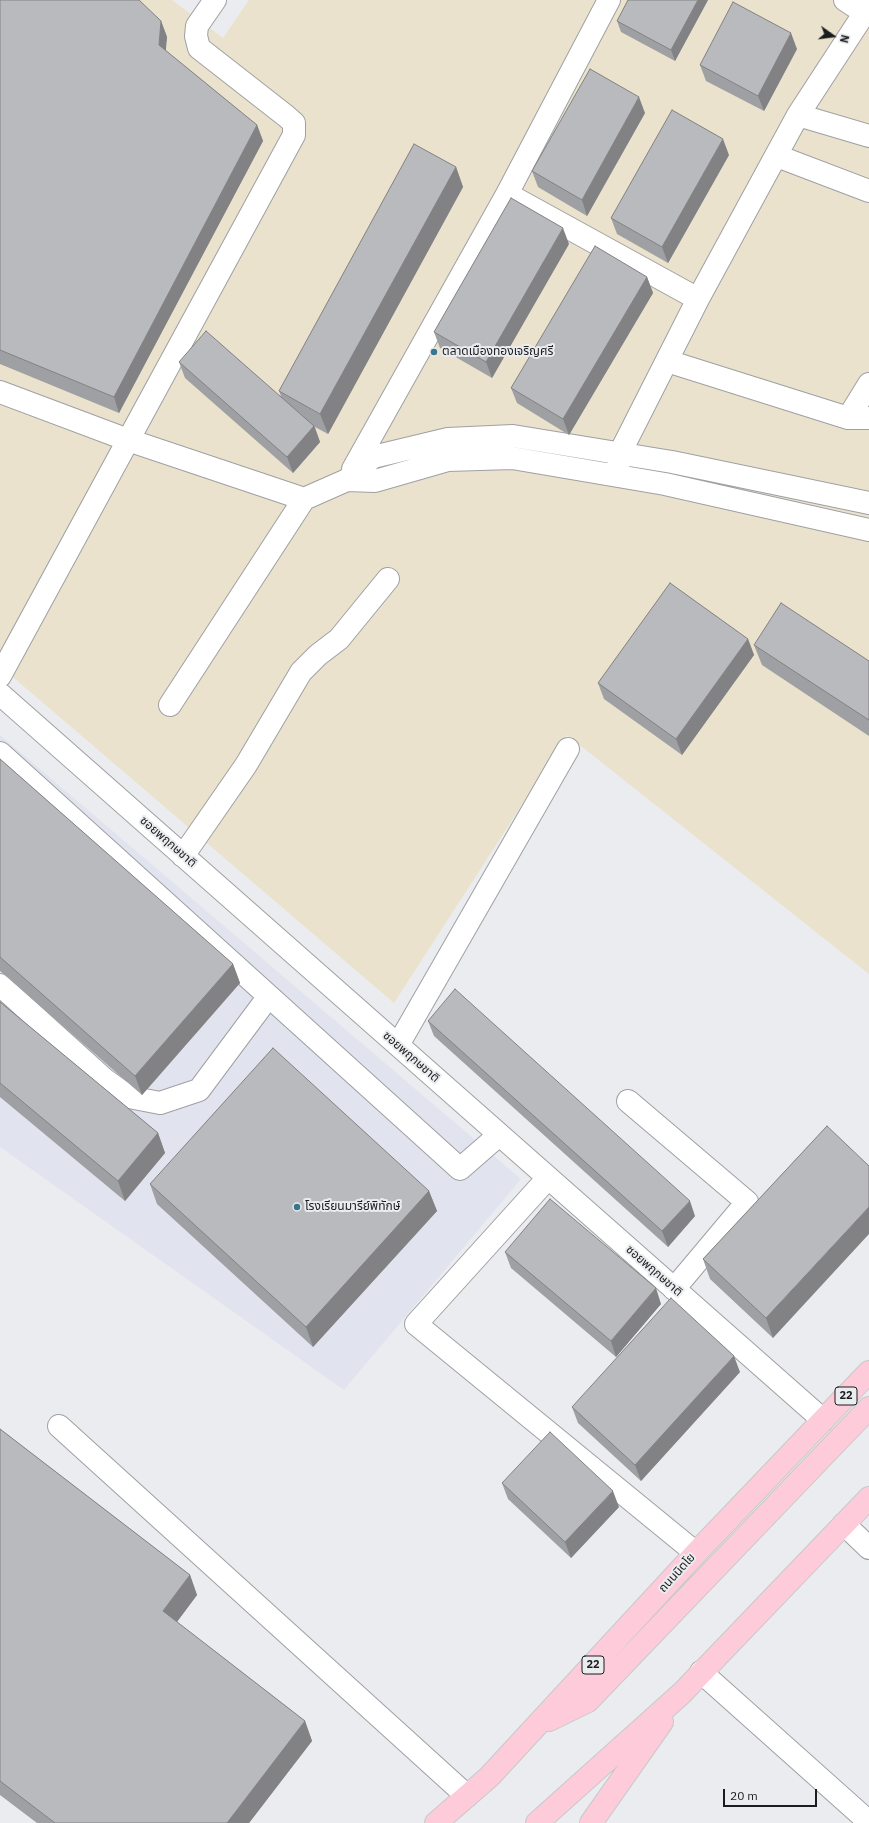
<!DOCTYPE html>
<meta charset="utf-8">
<style>
body{margin:0}
#map{position:relative;width:869px;height:1823px;overflow:hidden;background:#ebecef;font-family:"IBM Plex Sans",sans-serif}
canvas{display:block}
.north{position:absolute;left:813px;top:16px;width:40px;height:40px;-webkit-text-stroke:3px #ebecef;paint-order:stroke;rotate:104deg;font-size:11px;font-weight:700;line-height:16px;text-align:center;color:#1b1c1d}
.north::after{content:'';display:block;margin:auto;width:14px;height:18px;background:#1b1c1d;clip-path:polygon(50% 0,100% 100%,50% 72%,0 100%)}
.scale{position:absolute;left:723px;top:1789px;width:94px;height:18px;box-sizing:border-box;border:2px solid #1b1c1d;border-top:0;padding-left:5px;font-size:12px;line-height:14px;white-space:nowrap;color:#1b1c1d;-webkit-text-stroke:3px #ebecef;paint-order:stroke}
</style>
<div id="map">
<canvas width="869" height="1823"></canvas>
<div class="north">N</div>
<div class="scale">20 m</div>
</div>
<script>
const g = document.querySelector('canvas').getContext('2d');
g.lineJoin = 'round';
function fillPath(path, color) {
  g.fillStyle = color;
  g.fill(path, 'evenodd');
}
function shape(rows) {
  const path = new Path2D();
  for (const r of rows) {
    path.moveTo(r[0], r[1]);
    for (let i = 2; i < r.length; i += 2) path.lineTo(r[i], r[i + 1]);
  }
  return path;
}
function strokePath(path, color, width, dash) {
  g.strokeStyle = color;
  g.lineWidth = width;
  g.lineCap = dash ? 'butt' : 'round';
  g.setLineDash(dash || []);
  g.stroke(path);
}
function write(font, color, halo, rows, align = 'center') {
  g.font = font + ' "IBM Plex Sans","Noto Sans Thai",sans-serif';
  g.lineWidth = 4;
  g.setLineDash([]);
  g.textBaseline = 'middle';
  g.strokeStyle = halo;
  g.fillStyle = color;
  for (const [text, x, y, turn = 0] of rows) {
    g.save();
    g.translate(x, y);
    g.rotate((+turn || 0) * Math.PI / 180);
    g.textAlign = isNaN(turn) ? turn : align;
    if (halo) g.strokeText(text, 0, 0);
    g.fillText(text, 0, 0);
    g.restore();
  }
}
fillPath(shape([
 [0,0,172,0,223,38,249,0,869,0,869,974,567,735,394,1003,0,666]
]), '#eae2cc');
fillPath(shape([
 [0,735,521,1179,344,1390,0,1147]
]), '#e1e4ef');
const minor = shape([
 [845,0,865,13],
 [798,115,869,136],
 [777,156,869,191],
 [507,194,609,0],
 [667,361,848,418,869,418],
 [0,392,128,440,304,499,347,480,373,457,448,439,513,436,672,462,869,503],
 [848,418,869,384],
 [353,469,507,194,698,299],
 [617,475,620,453,698,299,798,115,869,6],
 [347,480,375,481,448,460,512,458,665,484,869,530],
 [0,676,294,135,294,123,286,116,199,48,196,36,197,26,215,0],
 [0,694,823,1420],
 [170,705,304,499],
 [0,753,460,1169,499,1135],
 [183,856,246,765,301,672,318,655,339,639,388,579],
 [0,985,104,1079,129,1097,160,1103,199,1090,269,996],
 [398,1045,568,749],
 [628,1101,747,1202,674,1289],
 [548,1178,416,1324,696,1553],
 [59,1426,467,1796],
 [844,1524,869,1548],
 [701,1672,869,1822]
]);
const major = shape([
 [549,1720,588,1701,869,1408],
 [436,1823,489,1777,696,1553,869,1372],
 [537,1823,682,1693,869,1498],
 [591,1823,662,1722]
]);
strokePath(minor, '#9fa0a3', 24);
strokePath(major, '#c8c9c9', 24);
strokePath(minor, '#fff', 22);
strokePath(major, '#fdcbd9', 22);
fillPath(shape([
 [0,0,161,21,167,37,165,50,257,125,263,141,119,413,0,364],
 [708,0,675,61,621,32,617,21],
 [797,49,764,111,706,81,700,65],
 [645,113,587,216,538,187,532,171],
 [729,155,668,263,617,234,611,218],
 [456,167,463,187,328,434,315,427,320,442,293,473,185,378,179,362,281,396,279,391],
 [569,244,492,378,440,348,434,332],
 [647,277,653,293,569,435,517,403,511,388],
 [748,639,754,655,682,755,604,699,598,683],
 [754,645,869,661,869,736,762,665],
 [0,759,233,964,240,983,142,1095,0,971],
 [0,1002,158,1133,165,1153,125,1201,0,1097],
 [428,1021,695,1216,668,1247,434,1036],
 [827,1126,773,1338,710,1279,703,1259],
 [150,1184,429,1191,437,1211,313,1347,157,1204],
 [505,1252,661,1304,616,1357,511,1268],
 [740,1372,641,1481,578,1423,572,1407],
 [0,1429,190,1575,197,1595,177,1622,305,1721,312,1741,249,1823,37,1823,0,1795],
 [502,1483,619,1507,571,1558,508,1499]
]), '#9fa0a3');
fillPath(shape([
 [698,0,708,0,675,61,671,50],
 [161,21,167,37,165,60,159,45],
 [791,33,797,49,764,111,758,96],
 [639,97,645,113,587,216,582,200],
 [257,125,263,141,119,413,114,397],
 [723,139,729,155,668,263,662,247],
 [456,167,463,187,328,434,320,414],
 [563,228,569,244,492,378,486,362],
 [647,277,653,293,569,435,563,419],
 [314,426,320,442,293,473,287,457],
 [748,639,754,655,682,755,676,739],
 [233,964,240,983,142,1095,135,1076],
 [158,1133,165,1153,125,1201,118,1181],
 [429,1191,437,1211,313,1347,306,1327],
 [690,1201,695,1216,668,1247,662,1231],
 [869,1207,869,1234,773,1338,766,1318],
 [656,1288,661,1304,616,1357,611,1341],
 [734,1356,740,1372,641,1481,635,1465],
 [613,1491,619,1507,571,1558,565,1542],
 [190,1575,197,1595,170,1631,163,1611],
 [305,1721,312,1741,249,1823,227,1823]
]), '#828284');
const building = shape([
 [0,0,139,0,161,21,159,45,257,125,114,397,0,350,0,0],
 [628,0,698,0,671,50,617,21,628,0],
 [733,2,791,33,758,96,700,65,733,2],
 [590,69,639,97,582,200,532,171,590,69],
 [672,110,723,139,662,247,611,218,672,110],
 [414,144,456,167,320,414,279,391,414,144],
 [511,198,563,228,486,362,434,332,511,198],
 [595,246,647,277,563,419,511,388,595,246],
 [206,331,314,426,287,457,179,362,206,331],
 [670,583,748,639,676,739,598,683,670,583],
 [781,603,869,661,869,720,754,645,781,603],
 [0,759,233,964,135,1076,0,957,0,759],
 [455,989,690,1201,662,1231,428,1021,455,989],
 [0,1002,158,1133,118,1181,0,1083,0,1002],
 [273,1048,429,1191,306,1327,150,1184,273,1048],
 [827,1126,869,1166,869,1207,766,1318,703,1259,827,1126],
 [550,1199,656,1288,611,1341,505,1252,550,1199],
 [671,1298,734,1356,635,1465,572,1407,671,1298],
 [0,1429,190,1575,163,1611,305,1721,227,1823,55,1823,0,1781,0,1429],
 [550,1432,613,1491,565,1542,502,1483,550,1432]
]);
fillPath(building, '#b9babd');
strokePath(building, '#828284', 1);
for (const [x, y, r, color] of [
 [434,352,4,"#39758c"],
 [297,1207,4,"#39758c"]
]) {
  const dot = new Path2D();
  dot.arc(x, y, r, 0, 2 * Math.PI);
  g.fillStyle = color;
  g.fill(dot);
  strokePath(dot, '#ebecef', 1.5);
}
for (const [x, y, w] of [
 [846,1396,22],
 [593,1665,22]
]) {
  const box = new Path2D();
  box.roundRect(x - w / 2, y - 9, w, 18, 3);
  g.fillStyle = '#ebecef';
  g.fill(box);
  strokePath(box, '#1b1c1d', 1);
}
write('bold 11px', '#1b1c1d', null, [
 ["22",846,1396],
 ["22",593,1665]
]);
write('12px', '#1b1c1d', '#ebecef', [
 ["ตลาดเมืองทองเจริญศรี",442,352],
 ["โรงเรียนมารีย์พิทักษ์",305,1207]
], 'left');
write('12px', '#1b1c1d', '#ebecef', [
 ["ซอยพฤกษชาติ",168,842,41],
 ["ซอยพฤกษชาติ",411,1057,41],
 ["ซอยพฤกษชาติ",654,1271,41],
 ["ถนนนิตโย",677,1573,-48]
]);
</script>
